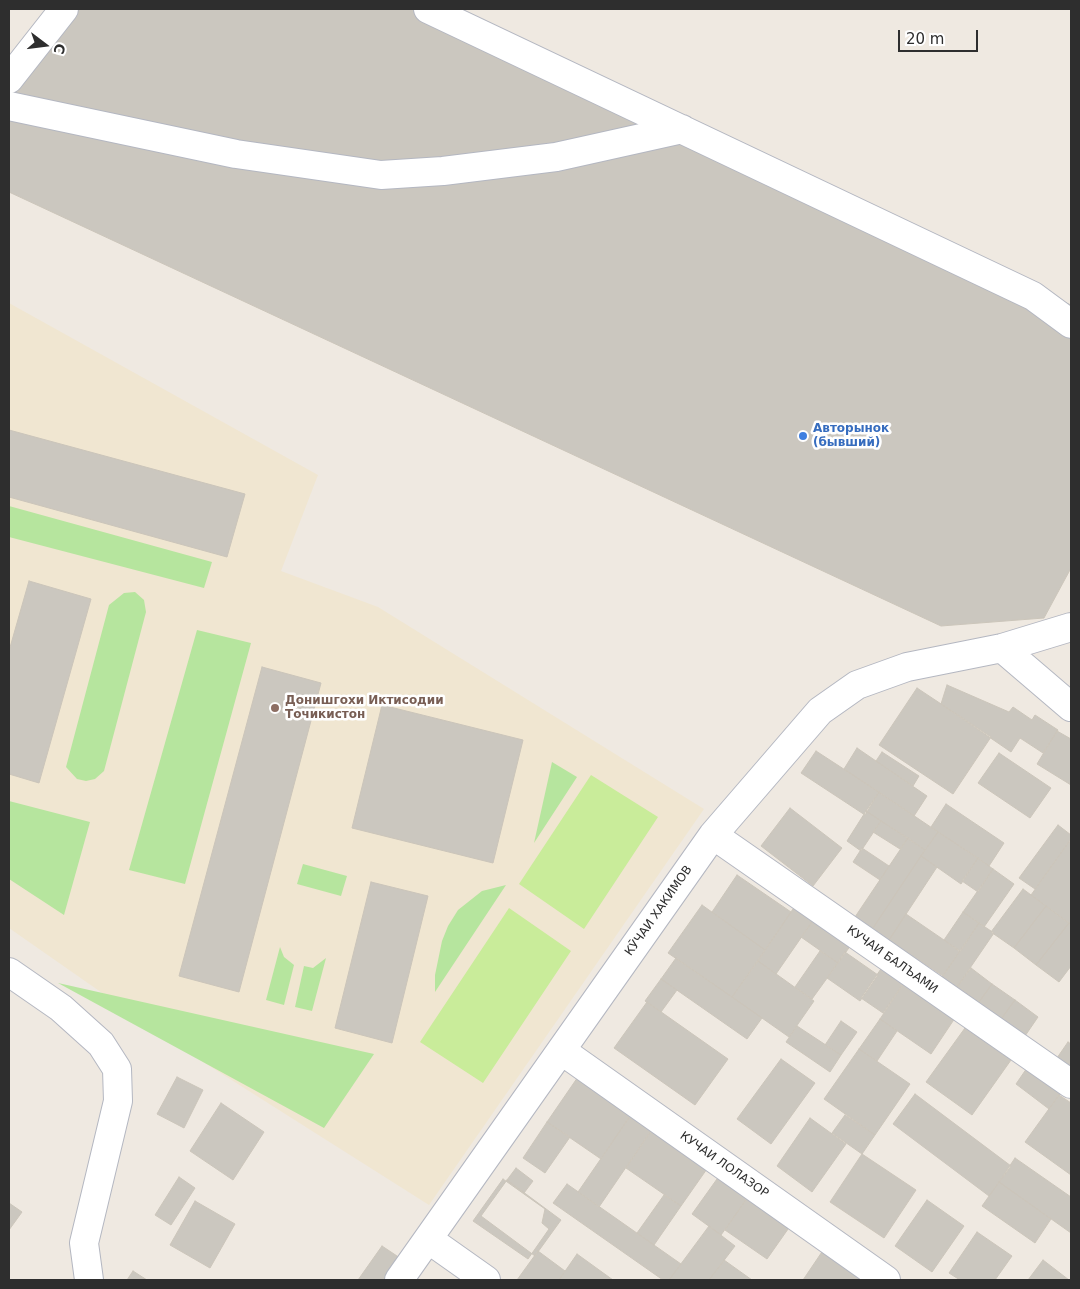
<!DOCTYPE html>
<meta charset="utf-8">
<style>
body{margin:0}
#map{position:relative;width:1080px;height:1289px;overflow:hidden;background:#efe9e1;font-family:"DejaVu Sans",sans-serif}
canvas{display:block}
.frame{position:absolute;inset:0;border:10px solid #2e2e2e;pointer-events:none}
.north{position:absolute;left:20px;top:20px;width:50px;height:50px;-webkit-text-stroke:4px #fff;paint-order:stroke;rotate:105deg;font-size:14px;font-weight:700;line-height:20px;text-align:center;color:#2e2e2e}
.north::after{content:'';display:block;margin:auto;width:18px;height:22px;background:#2e2e2e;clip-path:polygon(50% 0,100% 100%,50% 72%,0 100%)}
.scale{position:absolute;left:898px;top:30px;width:80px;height:22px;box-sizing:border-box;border:2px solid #2e2e2e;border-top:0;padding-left:6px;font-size:15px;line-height:18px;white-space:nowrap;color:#2e2e2e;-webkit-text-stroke:4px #fff;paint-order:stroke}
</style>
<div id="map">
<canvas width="1080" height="1289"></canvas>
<div class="frame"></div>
<div class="north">С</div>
<div class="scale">20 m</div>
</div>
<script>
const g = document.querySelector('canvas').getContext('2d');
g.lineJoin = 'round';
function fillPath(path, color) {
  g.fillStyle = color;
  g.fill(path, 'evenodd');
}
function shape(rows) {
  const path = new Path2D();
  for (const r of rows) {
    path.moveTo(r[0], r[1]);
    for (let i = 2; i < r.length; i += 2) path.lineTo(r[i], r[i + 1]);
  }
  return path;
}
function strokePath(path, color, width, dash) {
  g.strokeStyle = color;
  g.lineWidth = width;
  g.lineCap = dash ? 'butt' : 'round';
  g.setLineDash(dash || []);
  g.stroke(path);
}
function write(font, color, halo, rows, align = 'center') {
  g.font = font + ' "DejaVu Sans",sans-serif';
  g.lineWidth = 5;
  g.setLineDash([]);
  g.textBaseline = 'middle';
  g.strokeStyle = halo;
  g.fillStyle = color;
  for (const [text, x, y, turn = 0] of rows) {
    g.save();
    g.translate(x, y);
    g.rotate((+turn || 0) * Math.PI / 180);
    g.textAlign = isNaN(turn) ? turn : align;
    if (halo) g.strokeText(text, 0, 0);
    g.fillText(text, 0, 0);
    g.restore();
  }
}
fillPath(shape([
 [9,303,318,475,281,571,378,607,704,809,429,1205,181,1048,9,928]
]), '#f0e6d1');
fillPath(shape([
 [9,506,212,562,204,588,9,537],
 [135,592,144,600,146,612,104,771,95,779,86,781,77,779,66,767,109,605,124,593],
 [197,630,251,643,185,884,129,870],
 [552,762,577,777,534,843],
 [9,801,90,822,64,915,9,879],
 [303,864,347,876,341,896,297,884],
 [506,885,435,992,435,975,442,941,448,926,458,910,482,891],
 [280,947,284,957,294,965,284,1005,266,1000],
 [326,958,312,1011,295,1007,304,966,313,968],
 [58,983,374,1054,324,1128]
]), '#b6e59e');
fillPath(shape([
 [591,775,658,817,584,929,519,884],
 [509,908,571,951,483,1083,420,1042]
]), '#c9ec9a');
const building = shape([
 [68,9,434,9,682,129,1071,305,1071,568,1044,618,941,626,9,192,9,93,68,9],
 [9,430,245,494,227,557,9,497,9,430],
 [29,581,91,599,39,783,9,774,9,651,29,581],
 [262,667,321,683,239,992,179,976,262,667],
 [947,685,1009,712,1013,707,1032,720,1035,715,1058,730,1043,753,1020,738,1011,752,941,704,947,685],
 [917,688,991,737,953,794,879,745,917,688],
 [382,705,523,740,493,863,352,828,382,705],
 [1057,731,1071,739,1071,785,1037,764,1057,731],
 [857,748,927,796,914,816,844,769,857,748],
 [816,751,879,792,865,815,801,773,816,751],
 [882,752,919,776,913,786,876,761,882,752],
 [999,753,1051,788,1030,818,978,783,999,753],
 [879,792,938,832,925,850,866,811,879,792],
 [946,804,1004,843,989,866,931,827,946,804],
 [790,808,842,848,813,886,761,846,790,808],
 [866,811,881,821,861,851,847,841,866,811],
 [881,821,908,838,900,849,873,832,881,821],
 [1058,825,1071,835,1071,839,1035,889,1019,878,1058,825],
 [938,832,978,858,961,884,921,856,938,832],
 [908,838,925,850,873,928,855,917,908,838],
 [1069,842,1071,843,1071,925,1031,895,1069,842],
 [862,848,889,866,880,880,853,862,862,848],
 [921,856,937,867,889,940,873,928,921,856],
 [978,858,993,869,978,892,962,881,978,858],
 [993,869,1014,884,984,927,963,912,993,869],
 [737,875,791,912,765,950,712,912,737,875],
 [371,882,428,896,392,1043,335,1028,371,882],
 [1023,889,1046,906,1014,948,991,932,1023,889],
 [702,905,765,950,732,997,668,953,702,905],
 [795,906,814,919,776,974,758,961,795,906],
 [1046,906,1069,923,1036,965,1014,948,1046,906],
 [963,912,979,923,960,952,944,940,963,912],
 [906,914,960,951,943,976,889,940,906,914],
 [814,919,851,945,838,963,801,937,814,919],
 [979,923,994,933,957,987,942,977,979,923],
 [1069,923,1071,925,1071,966,1059,982,1036,965,1069,923],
 [820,951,838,963,812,999,795,987,820,951],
 [845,952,878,975,860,1001,827,978,845,952],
 [676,958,762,1018,747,1039,661,979,676,958],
 [758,961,814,1001,789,1037,732,997,758,961],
 [885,963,907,978,883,1013,861,998,885,963],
 [971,968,992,984,979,1002,957,987,971,968],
 [661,979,677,990,661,1012,645,1001,661,979],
 [904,983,955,1018,931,1054,880,1019,904,983],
 [992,984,1015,1000,1001,1019,979,1002,992,984],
 [1015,1000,1038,1017,1025,1036,1001,1019,1015,1000],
 [647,1002,728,1059,695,1105,614,1048,647,1002],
 [880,1019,897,1031,877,1061,859,1049,880,1019],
 [841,1021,857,1032,841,1055,825,1045,841,1021],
 [797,1026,841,1055,830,1072,786,1042,797,1026],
 [965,1028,1011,1060,972,1115,926,1082,965,1028],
 [1068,1042,1071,1044,1071,1068,1057,1058,1068,1042],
 [859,1049,910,1084,875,1135,824,1099,859,1049],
 [781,1059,815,1083,771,1144,737,1119,781,1059],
 [1029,1065,1063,1090,1049,1109,1016,1084,1029,1065],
 [582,1071,636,1107,601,1159,547,1122,582,1071],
 [177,1077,203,1090,184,1128,157,1114,177,1077],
 [915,1094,1011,1166,989,1196,893,1124,915,1094],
 [1059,1095,1071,1103,1071,1175,1025,1142,1059,1095],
 [644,1096,665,1110,599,1207,578,1192,644,1096],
 [221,1103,264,1132,233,1180,190,1151,221,1103],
 [845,1115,875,1135,862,1154,832,1133,845,1115],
 [660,1118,716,1156,681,1206,626,1168,660,1118],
 [810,1118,846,1144,812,1192,777,1166,810,1118],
 [547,1122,570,1137,545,1173,523,1158,547,1122],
 [862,1154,916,1190,884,1238,830,1202,862,1154],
 [1015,1158,1071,1197,1071,1233,999,1182,1015,1158],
 [727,1165,756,1186,721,1235,692,1214,727,1165],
 [516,1168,533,1181,524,1193,507,1180,516,1168],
 [179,1177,195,1188,171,1225,155,1215,179,1177],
 [503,1179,545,1209,542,1223,549,1229,528,1259,473,1221,503,1179],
 [507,1180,561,1220,535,1256,481,1216,507,1180],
 [758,1182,800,1212,767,1259,725,1230,758,1182],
 [999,1182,1051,1219,1035,1243,982,1206,999,1182],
 [567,1184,681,1264,669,1280,663,1280,553,1203,567,1184],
 [664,1195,681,1206,654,1245,637,1233,664,1195],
 [927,1200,964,1226,932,1272,895,1246,927,1200],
 [195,1201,235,1224,210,1268,170,1245,195,1201],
 [9,1203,22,1212,9,1230,9,1203],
 [709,1226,735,1246,709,1280,669,1280,709,1226],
 [977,1232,1012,1256,995,1280,960,1280,949,1273,977,1232],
 [830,1240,887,1280,803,1280,830,1240],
 [382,1246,403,1260,389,1280,358,1280,382,1246],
 [538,1251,565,1271,559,1280,517,1280,538,1251],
 [577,1254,613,1280,559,1280,577,1254],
 [724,1260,752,1280,709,1280,724,1260],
 [1043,1260,1069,1280,1028,1280,1043,1260],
 [133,1271,147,1280,127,1280,133,1271]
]);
fillPath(building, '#cbc7bf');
strokePath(building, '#cbc5ba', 1);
const minor = shape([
 [428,9,1033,296,1071,324],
 [9,79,64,9],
 [9,106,236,154,381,175,443,171,556,157,682,129],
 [1002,648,1071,707],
 [713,835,1071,1084],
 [9,972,61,1008,101,1044,117,1069,118,1101,84,1243,89,1280],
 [562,1051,886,1280],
 [428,1239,486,1280],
 [399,1280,713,835,820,711,857,685,907,667,1002,648,1071,627]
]);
strokePath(minor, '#b4b7c1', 30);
strokePath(minor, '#fff', 28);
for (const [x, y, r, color] of [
 [803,436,5,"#3f7fe0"],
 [275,708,5,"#8d6e63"]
]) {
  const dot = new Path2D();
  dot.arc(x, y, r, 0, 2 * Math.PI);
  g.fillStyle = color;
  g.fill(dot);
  strokePath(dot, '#fff', 2);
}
write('bold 12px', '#366cbe', '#fff', [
 ["Авторынок",813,429],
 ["(бывший)",813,443]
], 'left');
write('bold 12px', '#785e54', '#fff', [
 ["Донишгохи Иктисодии",285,701],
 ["Точикистон",285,715]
], 'left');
write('12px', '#2e2e2e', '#fff', [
 ["КӮЧАИ ХАКИМОВ",659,911,-55],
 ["КУЧАИ БАЛЪАМИ",892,960,35],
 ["КУЧАИ ЛОЛАЗОР",724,1165,35]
]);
</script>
